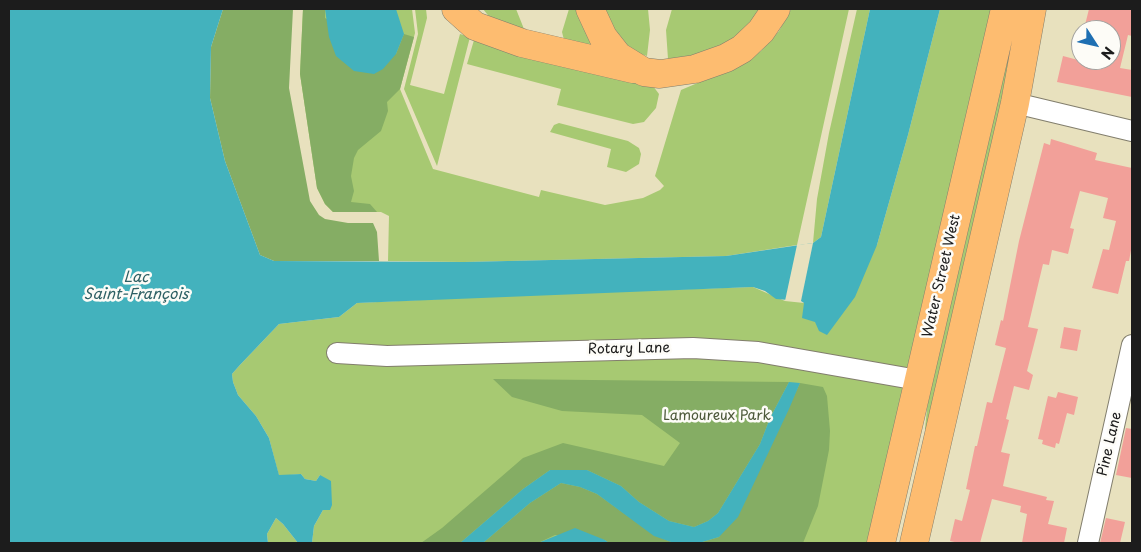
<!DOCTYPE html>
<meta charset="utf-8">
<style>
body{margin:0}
#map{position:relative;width:1141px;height:552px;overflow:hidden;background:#e8e1be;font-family:"Playpen Sans",sans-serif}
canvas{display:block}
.frame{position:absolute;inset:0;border:10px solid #1c1c1c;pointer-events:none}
.north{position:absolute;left:1071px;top:20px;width:50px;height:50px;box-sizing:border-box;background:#fdfcf7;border:1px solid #a3a29f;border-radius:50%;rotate:125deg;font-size:14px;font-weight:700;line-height:20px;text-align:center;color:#1c1c1c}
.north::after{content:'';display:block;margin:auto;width:18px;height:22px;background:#1f6fb2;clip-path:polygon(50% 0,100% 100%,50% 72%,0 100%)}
</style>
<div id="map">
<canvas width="1141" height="552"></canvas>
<div class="frame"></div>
<div class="north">N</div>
</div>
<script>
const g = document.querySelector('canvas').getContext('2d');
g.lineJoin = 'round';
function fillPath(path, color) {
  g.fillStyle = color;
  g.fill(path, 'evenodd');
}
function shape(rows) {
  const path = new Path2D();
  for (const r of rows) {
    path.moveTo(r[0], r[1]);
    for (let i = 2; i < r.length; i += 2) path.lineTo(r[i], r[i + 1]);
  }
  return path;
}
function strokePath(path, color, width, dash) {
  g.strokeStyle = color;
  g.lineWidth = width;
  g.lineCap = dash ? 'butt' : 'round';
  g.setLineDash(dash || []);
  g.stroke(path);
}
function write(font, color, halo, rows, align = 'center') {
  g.font = font + ' "Playpen Sans",sans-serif';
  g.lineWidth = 5;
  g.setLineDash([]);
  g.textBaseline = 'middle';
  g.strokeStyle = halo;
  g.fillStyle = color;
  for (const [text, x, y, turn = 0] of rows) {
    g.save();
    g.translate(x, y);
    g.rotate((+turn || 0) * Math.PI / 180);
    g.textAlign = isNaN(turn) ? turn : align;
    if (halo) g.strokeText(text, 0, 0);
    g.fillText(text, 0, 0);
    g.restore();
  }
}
fillPath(shape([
 [303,9,412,9,415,33,400,89,433,169,539,197,541,190,605,205,643,198,660,190,664,186,655,176,681,90,740,65,761,51,779,31,791,9,849,9,797,245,726,256,464,262,388,261,389,216,381,212,333,212,325,204,317,188,300,74],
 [415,9,426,9,427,18,410,85,444,94,460,34,470,37,437,166,404,89,418,34],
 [483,9,516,9,526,34,491,19],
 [569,9,579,9,603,55,564,40,562,32],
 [603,9,648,9,650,30,647,56,625,49],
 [672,9,762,9,748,28,727,44,700,55,668,59,666,30],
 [857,9,870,9,821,237,813,243,817,199,829,133],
 [940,9,994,9,870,543,312,543,314,526,323,510,320,475,316,481,305,479,301,474,279,476,269,438,256,416,238,395,233,382,232,374,239,366,279,324,339,317,357,303,543,294,753,287,785,301,804,303,877,245,908,135],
 [1017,19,988,170,928,429,925,429,931,369],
 [474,40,653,86,659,94,656,108,644,122,633,124,557,105,561,89,467,64],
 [559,123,628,141,639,148,641,154,639,164,626,172,607,167,611,149,550,132,554,125],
 [276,518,283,524,298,543,268,543,267,534]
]), '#a7c972');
fillPath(shape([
 [223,9,293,9,289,88,310,201,319,215,325,219,348,223,373,223,377,232,379,261,274,261,260,255,225,161,210,98,211,47],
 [303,9,325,9,325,18,396,54,404,34,414,37,400,89,387,102,388,111,381,131,358,150,354,158,351,176,354,191,351,202,370,204,377,212,333,212,325,204,317,188,300,74],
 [493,379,789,382,770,418,760,444,718,513,708,521,694,527,669,521,639,502,621,486,587,470,550,470,523,489,460,543,421,543,442,528,523,458,563,443,664,466,680,443,642,415,562,411,512,397],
 [800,383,823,387,827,396,830,431,829,450,818,506,803,543,699,543,719,537,772,443],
 [561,483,580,487,597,494,654,535,674,543,609,543,605,540,555,535,538,543,483,543,530,503]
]), '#85ad64');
fillPath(shape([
 [9,9,223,9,211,47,210,98,225,161,260,255,274,261,464,262,726,256,813,243,821,237,870,9,940,9,908,135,877,245,855,297,827,335,819,331,815,322,802,318,804,303,801,301,776,299,765,291,753,287,357,303,339,317,279,324,239,366,232,374,233,382,238,395,256,416,269,438,279,475,301,474,305,479,316,481,320,475,331,481,332,505,330,510,323,510,314,526,312,543,298,543,283,524,276,518,267,534,268,543,9,543],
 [325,9,396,9,404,34,396,54,383,69,374,74,354,71,336,56,329,37],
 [789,382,800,383,789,409,738,517,719,537,699,543,674,543,654,536,597,494,580,487,561,483,530,503,483,543,460,543,523,489,550,470,587,470,621,486,639,502,669,521,694,527,708,521,718,513,760,444,770,418],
 [575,528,605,540,609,543,538,543]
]), '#43b2bd');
fillPath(shape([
 [813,243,801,301,785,301,797,245]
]), '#e8e1be');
fillPath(shape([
 [1089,9,1132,9,1132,36,1128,35,1120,68,1132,70,1132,97,1057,82,1063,56,1078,60,1111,60,1111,30,1085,25],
 [1051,139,1097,153,1095,160,1132,168,1132,245,1129,261,1126,261,1118,294,1092,288,1103,249,1109,250,1116,221,1103,218,1108,198,1080,191,1070,228,1074,229,1068,254,1052,250,1049,265,1043,264,1028,327,1038,329,1027,371,1033,375,1029,390,1014,386,1006,419,1009,420,1001,452,1010,454,1003,486,1047,497,1046,500,1054,501,1048,524,1067,528,1064,543,1022,543,1027,514,1020,512,1021,506,992,499,980,543,959,543,950,541,955,519,962,521,970,490,966,489,975,446,977,446,987,402,992,403,1006,348,995,345,1001,320,1003,321,1019,241,1044,143,1050,145],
 [1064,327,1081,330,1077,351,1060,348],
 [1058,392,1078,397,1074,415,1067,413,1059,444,1056,443,1055,448,1042,444,1043,440,1038,439,1048,396,1056,398],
 [1126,428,1132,429,1132,478,1116,475],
 [1106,518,1125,522,1120,543,1100,543]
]), '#f2a099');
const street = shape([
 [1015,103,1132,131],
 [337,353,387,356,693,348,758,352,918,380],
 [1088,543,1132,345]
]);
const primary = shape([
 [456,9,475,26,522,43,633,69],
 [590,9,603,37,618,56,644,72,660,74,695,69,726,58,742,49,761,31,776,9],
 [881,543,1005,9],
 [914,543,1015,103,1032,9]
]);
strokePath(street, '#827e6d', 22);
strokePath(primary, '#827e6d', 29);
strokePath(street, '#fff', 20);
strokePath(primary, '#fdbc70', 28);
write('14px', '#1c1c1c', '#fdfcf7', [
 ["Water Street West",942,276,-77],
 ["Rotary Lane",629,349,-1],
 ["Pine Lane",1110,444,-77]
]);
write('14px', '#4d593a', '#fdfcf7', [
 ["Lamoureux Park",717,416]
]);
write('italic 15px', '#2e6064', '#fdfcf7', [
 ["Lac",136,278],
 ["Saint-François",136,295]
]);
</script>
